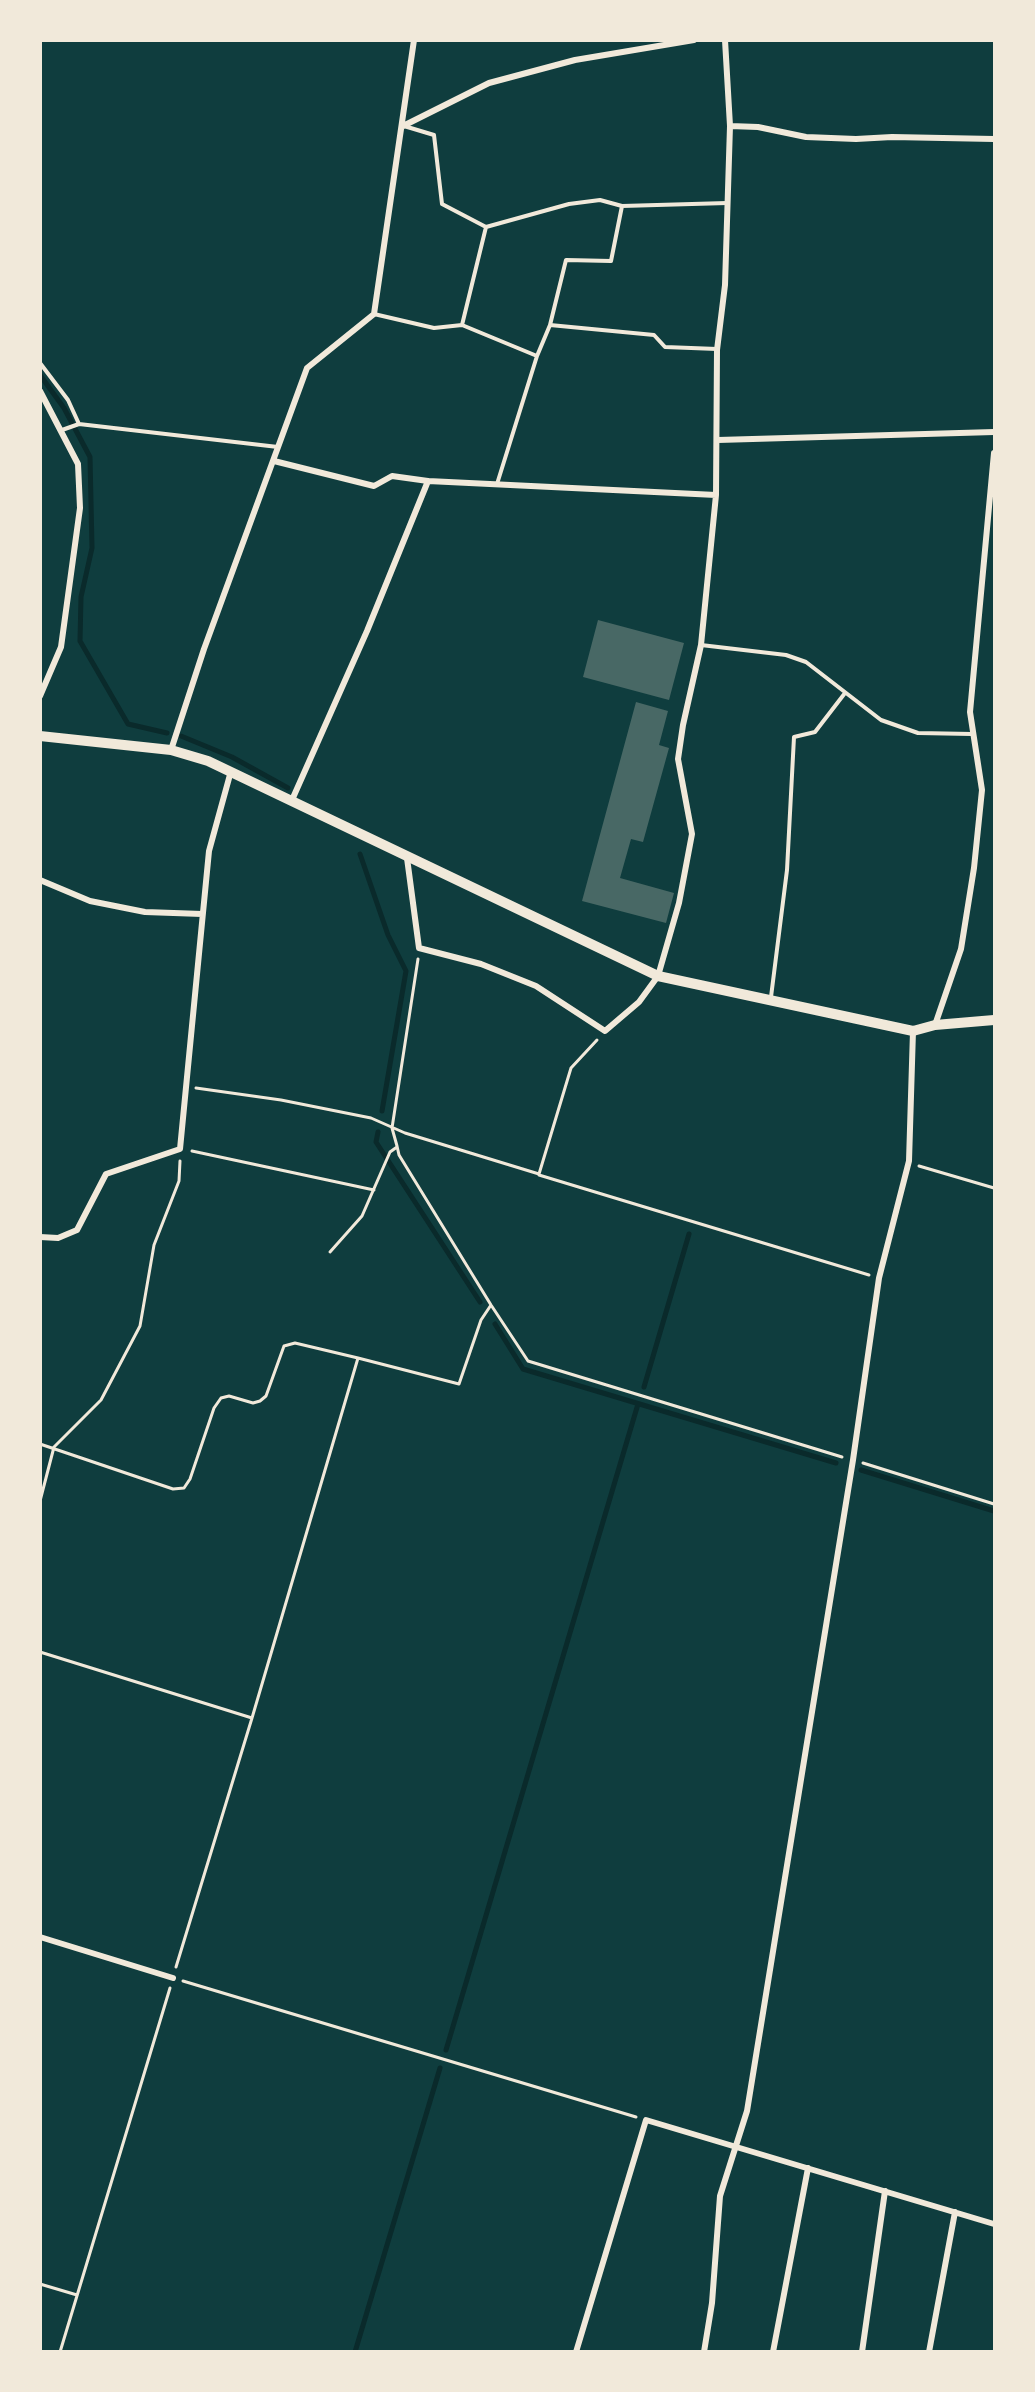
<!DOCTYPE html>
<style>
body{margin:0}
#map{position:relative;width:1035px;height:2392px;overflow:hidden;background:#0f3d3e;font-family:"Roboto Serif",serif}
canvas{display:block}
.frame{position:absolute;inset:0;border:42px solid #f1e9da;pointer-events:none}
</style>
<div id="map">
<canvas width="1035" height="2392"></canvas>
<div class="frame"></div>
</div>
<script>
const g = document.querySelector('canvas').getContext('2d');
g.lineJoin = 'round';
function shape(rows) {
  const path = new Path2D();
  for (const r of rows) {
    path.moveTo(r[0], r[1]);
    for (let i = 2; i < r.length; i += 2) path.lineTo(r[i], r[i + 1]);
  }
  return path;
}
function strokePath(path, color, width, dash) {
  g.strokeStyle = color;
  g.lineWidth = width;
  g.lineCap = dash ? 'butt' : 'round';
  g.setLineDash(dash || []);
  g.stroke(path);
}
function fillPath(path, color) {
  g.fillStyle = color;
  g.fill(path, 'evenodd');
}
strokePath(shape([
 [40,375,64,408,90,457,92,548,81,597,80,641,128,724,167,733],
 [181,736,232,757,288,788],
 [360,854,388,935,406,971,382,1111],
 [378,1132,376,1142,480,1302],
 [495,1324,523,1369,836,1463],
 [644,1387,689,1234],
 [861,1470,994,1511],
 [446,2050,638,1404],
 [355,2352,440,2068]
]), '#0a2a2b', 5);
fillPath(shape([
 [598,620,684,643,669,700,583,677],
 [636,702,668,711,659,745,669,748,643,842,631,839,620,878,674,893,666,923,582,901]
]), '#486865');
strokePath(shape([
 [418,959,392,1128,397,1146,399,1155,491,1305,528,1361,842,1457],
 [196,1088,281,1100,371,1118,405,1133,539,1174,571,1068,597,1040],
 [192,1151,374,1190],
 [919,1166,994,1188],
 [539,1175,869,1275],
 [330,1252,362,1216,390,1152,397,1147],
 [40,1444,173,1489,184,1488,190,1479,214,1408,221,1398,229,1396,253,1403,260,1401,266,1396,284,1346,295,1343,358,1358],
 [863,1463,994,1504],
 [40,1501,54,1447,101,1400,140,1326,154,1245,179,1181,180,1161],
 [40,1652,252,1718],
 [176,1967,252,1718,358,1358,459,1384,481,1320,491,1305],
 [183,1981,636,2117],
 [40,2284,77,2295],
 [60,2352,170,1988]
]), '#f1e9da', 3);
strokePath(shape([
 [404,126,434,135,442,204,486,227,569,204,600,200,622,206,727,203],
 [374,314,434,328,462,325,486,227],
 [462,325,537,356],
 [550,325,654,335,665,347,717,349],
 [40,363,68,400,79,424],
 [62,430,79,424,278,447],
 [497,484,537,356,550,325,566,260,611,261,622,206],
 [701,645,786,655,806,662,881,720,918,733,972,734],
 [771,997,787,870,794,737,815,732,845,693]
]), '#f1e9da', 4);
strokePath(shape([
 [725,40,730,126],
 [403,126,489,83,575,60,694,40],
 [40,391,78,464,80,508,61,647,40,696],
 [718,440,994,432],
 [274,461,374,486,392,476,428,481],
 [171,750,204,649,307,368,374,314,414,40],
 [292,800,367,631,428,481,716,495],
 [407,858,419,948,481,964,536,986,605,1031,639,1002,658,976,679,903,692,834,678,759,683,725,701,645,716,495,717,350,725,285,730,126,758,127,806,137,856,139,892,137,994,139],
 [40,880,90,901,145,912,202,914],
 [935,1025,961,949,974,868,982,790,970,712,994,453],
 [40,1237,58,1238,77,1230,106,1174,180,1149,209,851,231,771],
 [40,1937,173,1978],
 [576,2352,646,2120,994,2224],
 [704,2352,712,2303,720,2196,747,2111,853,1460,879,1278,909,1161,913,1031],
 [773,2352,808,2168],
 [862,2352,885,2191],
 [929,2352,955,2212]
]), '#f1e9da', 6);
strokePath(shape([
 [40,736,171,750,208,761,658,976,913,1031,935,1025,994,1020]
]), '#f1e9da', 10);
</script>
